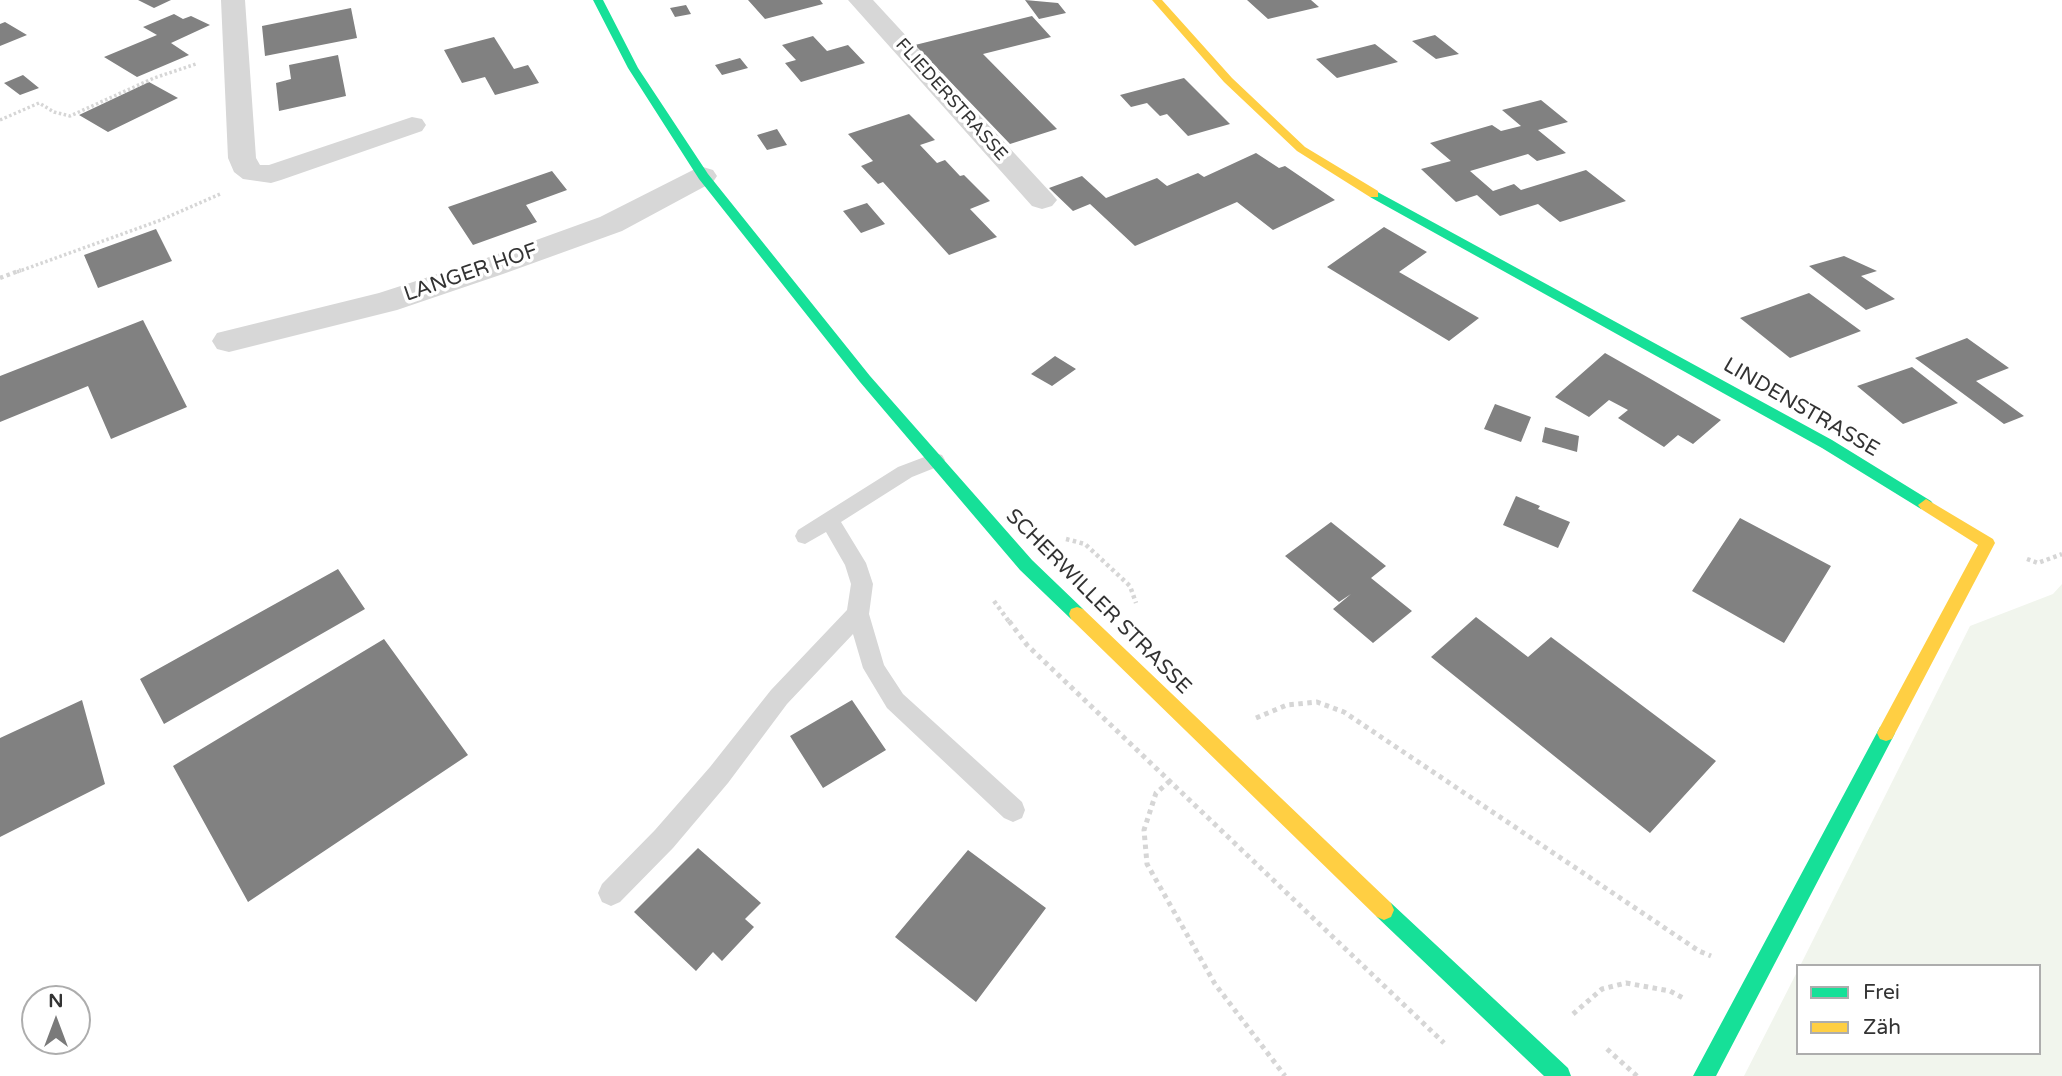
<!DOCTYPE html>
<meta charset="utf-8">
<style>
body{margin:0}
#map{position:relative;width:2062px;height:1076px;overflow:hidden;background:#fff;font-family:"Varela Round",sans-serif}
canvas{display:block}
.legend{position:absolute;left:1796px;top:964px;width:245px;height:91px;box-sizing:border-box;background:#fff;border:2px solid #adadad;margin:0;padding:9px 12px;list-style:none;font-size:21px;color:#333}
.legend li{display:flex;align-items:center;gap:14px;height:35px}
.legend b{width:35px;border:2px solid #adadad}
.north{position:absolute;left:21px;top:985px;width:70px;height:70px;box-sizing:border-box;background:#fff;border:2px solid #adadad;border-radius:50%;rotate:0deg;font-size:19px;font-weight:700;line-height:28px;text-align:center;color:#333}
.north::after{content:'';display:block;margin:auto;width:24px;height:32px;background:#7a7a7a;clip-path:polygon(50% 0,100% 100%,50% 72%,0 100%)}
</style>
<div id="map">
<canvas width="2062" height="1076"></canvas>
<ul class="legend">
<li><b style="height:9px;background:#16e098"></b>Frei</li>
<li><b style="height:9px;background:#ffcf43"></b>Zäh</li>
</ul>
<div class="north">N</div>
</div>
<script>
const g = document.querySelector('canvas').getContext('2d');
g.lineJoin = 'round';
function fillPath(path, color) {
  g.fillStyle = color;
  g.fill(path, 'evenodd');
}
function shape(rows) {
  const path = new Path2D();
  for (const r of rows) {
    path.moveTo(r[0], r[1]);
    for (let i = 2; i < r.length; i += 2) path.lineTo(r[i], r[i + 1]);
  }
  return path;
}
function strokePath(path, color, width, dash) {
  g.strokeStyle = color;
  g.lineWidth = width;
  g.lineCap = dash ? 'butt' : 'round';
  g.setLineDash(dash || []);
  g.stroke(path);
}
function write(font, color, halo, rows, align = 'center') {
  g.font = font + ' "Varela Round",sans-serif';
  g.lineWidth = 7;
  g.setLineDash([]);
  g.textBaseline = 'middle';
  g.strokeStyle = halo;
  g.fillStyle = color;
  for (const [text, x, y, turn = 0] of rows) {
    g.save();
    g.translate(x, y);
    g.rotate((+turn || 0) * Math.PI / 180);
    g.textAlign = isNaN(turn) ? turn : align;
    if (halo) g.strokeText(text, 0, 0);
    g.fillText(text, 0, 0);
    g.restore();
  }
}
fillPath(shape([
 [2062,584,2062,1076,1744,1076,1798,970,1798,1053,2039,1053,2039,966,1800,966,1970,626,2053,594]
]), '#f1f5ed');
fillPath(shape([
 [138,0,171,0,154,8],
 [748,0,820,0,823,4,765,19],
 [1025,0,1058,3,1066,13,1039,19],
 [1247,0,1311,0,1319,7,1268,19],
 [686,5,691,14,675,17,670,8],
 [351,8,357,38,265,56,262,26],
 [174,14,183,19,191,16,210,25,171,43,189,55,137,77,104,57,157,35,143,27],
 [1032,16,1051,37,983,54,1057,129,1010,144,915,45],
 [5,22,27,35,0,46,0,24],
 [1435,35,1459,54,1436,59,1412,41],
 [813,36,827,51,848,45,865,63,801,82,785,63,796,60,782,45],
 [494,37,514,69,528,65,539,83,495,95,485,77,462,83,444,50],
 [1375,44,1398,62,1337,78,1316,59],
 [338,55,346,96,279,111,276,83,291,79,289,65],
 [740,58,748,68,722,75,715,65],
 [23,75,39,88,20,95,4,83],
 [1184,78,1230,124,1188,136,1167,114,1160,116,1147,103,1131,107,1120,95],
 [149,82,178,98,108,132,79,115],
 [1541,100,1568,122,1538,130,1566,153,1537,161,1528,154,1470,171,1493,191,1514,184,1521,190,1586,170,1626,201,1560,222,1538,204,1500,216,1477,195,1456,202,1421,169,1451,161,1430,143,1492,125,1501,131,1521,126,1502,110],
 [909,114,935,140,920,145,937,163,945,160,960,176,964,175,990,201,970,209,997,237,949,255,883,182,878,184,861,166,873,161,848,134],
 [777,129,787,145,767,150,757,135],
 [1256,153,1279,168,1285,166,1335,200,1273,230,1237,202,1135,246,1090,204,1073,211,1049,188,1082,176,1106,198,1157,178,1167,186,1198,173,1204,177],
 [552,171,567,190,526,205,537,222,473,245,448,207],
 [867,203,885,224,861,233,843,211],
 [1384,227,1427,252,1399,272,1479,318,1449,341,1327,267],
 [156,229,172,261,98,288,84,255],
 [1844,256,1877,271,1861,276,1895,299,1866,310,1809,266],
 [1809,293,1861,331,1790,358,1740,318],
 [143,320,187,407,111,439,88,386,0,422,0,376],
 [1967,338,2009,368,1976,381,2024,416,2004,424,1915,358],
 [1605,353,1649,378,1721,420,1693,444,1678,435,1664,447,1618,418,1628,410,1609,400,1589,417,1555,397],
 [1055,356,1076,369,1052,386,1031,374],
 [1912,367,1958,403,1903,424,1857,386],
 [1495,404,1531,417,1521,442,1484,429],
 [1545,427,1579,436,1577,452,1542,442],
 [1516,496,1540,506,1538,509,1570,522,1558,548,1503,525],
 [1740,518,1831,566,1784,643,1692,591],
 [1331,522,1386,566,1371,578,1412,611,1373,643,1333,609,1351,594,1339,602,1285,556],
 [338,569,365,609,164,724,140,679],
 [1476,617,1528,657,1551,637,1716,761,1650,833,1431,657],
 [384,639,468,755,248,902,173,766],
 [82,700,105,784,0,837,0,738],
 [852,700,886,750,823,788,790,736],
 [698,848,761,903,745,919,754,927,722,961,713,952,696,971,634,912],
 [968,850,1046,908,976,1002,895,937]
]), '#818181');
strokePath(shape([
 [0,120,39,103,54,112,70,116,154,78,196,64],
 [17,272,161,220,220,194]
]), '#d6d6d6', 3.5, [2.5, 2.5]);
strokePath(shape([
 [0,278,21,270],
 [1066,539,1085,544,1130,586,1136,603],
 [2027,559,2038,563,2062,554],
 [994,601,1010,623]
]), '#d6d6d6', 4.5, [3.5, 3.5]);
strokePath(shape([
 [1009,621,1027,645,1444,1043],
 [1256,718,1287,705,1317,702,1344,712,1699,951,1711,956],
 [1170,781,1156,793,1144,830,1147,864,1215,984,1285,1076],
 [1573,1014,1602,989,1626,983,1670,991,1685,999],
 [1607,1049,1637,1076]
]), '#d6d6d6', 5, [4.5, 4.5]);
fillPath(shape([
 [935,453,942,455,945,460,942,465,912,477,841,522,866,563,873,584,869,614,884,665,903,694,1022,802,1025,810,1022,818,1013,822,1004,818,887,708,863,668,853,634,787,704,728,783,673,848,620,902,611,906,602,902,598,893,602,884,655,830,710,767,771,690,847,610,851,584,845,565,826,532,805,544,798,542,795,536,798,530,898,467,935,453]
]), '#d7d7d7');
fillPath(shape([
 [221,0,245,0,256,158,260,165,269,165,412,117,422,119,426,125,422,131,281,180,271,183,243,179,234,172,228,158,221,0],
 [848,0,873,0,1052,194,1057,200,1052,206,1042,209,1032,206,848,0],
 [703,167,713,170,717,176,713,182,622,231,503,274,397,310,229,352,217,349,212,341,217,333,379,293,481,260,600,217,693,170,703,167]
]), '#d7d7d7');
fillPath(shape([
 [593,0,603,0,638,68,708,174,870,376,1032,560,1083,609,1085,614,1083,619,1077,621,1071,619,1020,570,860,382,699,179,628,68,593,0],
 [1374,190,1832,440,1931,501,1934,505,1931,509,1921,509,1822,448,1370,197,1370,191,1374,190],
 [1886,725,1892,727,1895,733,1892,739,1716,1076,1693,1076,1880,727,1886,725],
 [1384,900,1391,903,1568,1068,1571,1076,1544,1076,1377,917,1374,910,1377,903,1384,900]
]), '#16e098');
fillPath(shape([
 [1152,0,1162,0,1232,78,1305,147,1378,191,1378,197,1370,197,1297,151,1224,82,1152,0],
 [1926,499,1993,539,1995,543,1892,739,1886,741,1880,739,1877,733,1880,727,1978,545,1921,509,1918,505,1926,499],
 [1077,607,1083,609,1391,903,1394,910,1391,917,1384,920,1377,917,1071,619,1069,614,1071,609,1077,607]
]), '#ffcf43');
write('18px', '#333', '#fff', [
 ["FLIEDERSTRASSE",951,100,48]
]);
write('21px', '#333', '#fff', [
 ["LANGER HOF",471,273,-19],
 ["LINDENSTRASSE",1801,408,30],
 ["SCHERWILLER STRASSE",1098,602,45]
]);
</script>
